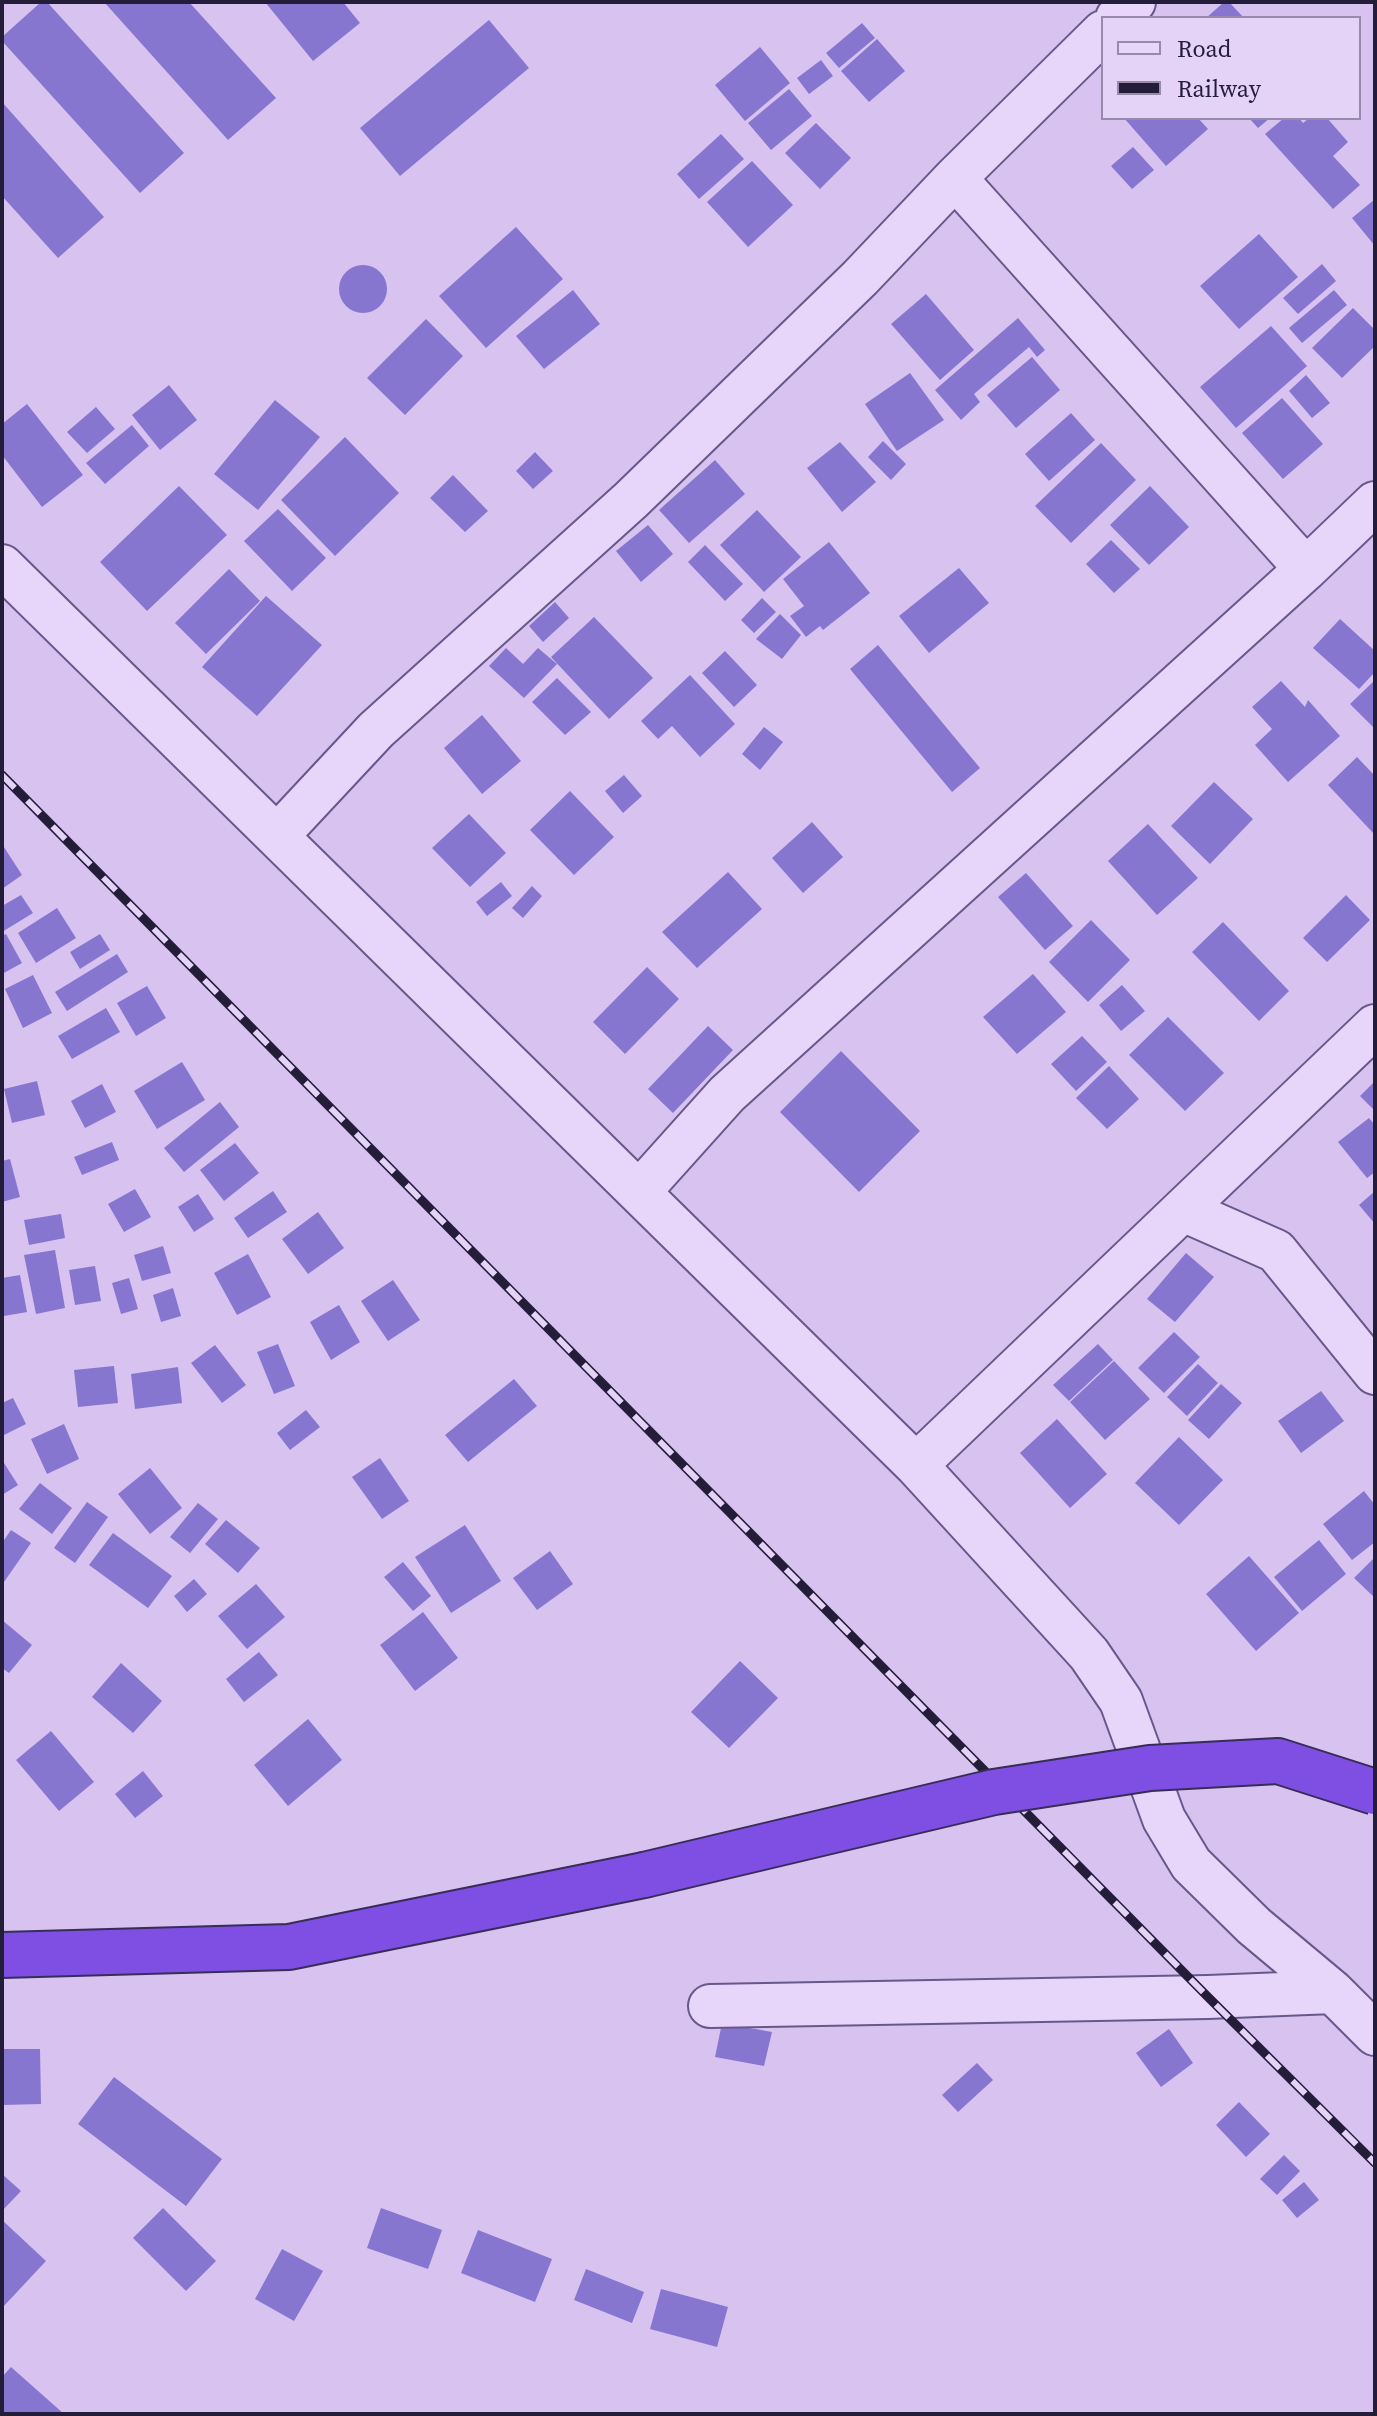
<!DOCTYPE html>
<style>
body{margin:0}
#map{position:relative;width:1377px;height:2416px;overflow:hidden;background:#d8c2f0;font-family:"Source Serif 4",serif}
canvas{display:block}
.frame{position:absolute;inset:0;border:4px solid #241d3a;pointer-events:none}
.legend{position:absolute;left:1101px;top:16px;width:260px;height:104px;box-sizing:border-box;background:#e4d2f7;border:2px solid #978aab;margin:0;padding:10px 14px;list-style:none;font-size:24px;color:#241d3a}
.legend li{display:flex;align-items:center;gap:16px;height:40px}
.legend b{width:40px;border:2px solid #978aab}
</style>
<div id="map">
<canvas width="1377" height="2416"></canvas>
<div class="frame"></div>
<ul class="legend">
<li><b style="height:10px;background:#e7d6fa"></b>Road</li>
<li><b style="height:10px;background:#241d3a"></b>Railway</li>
</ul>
</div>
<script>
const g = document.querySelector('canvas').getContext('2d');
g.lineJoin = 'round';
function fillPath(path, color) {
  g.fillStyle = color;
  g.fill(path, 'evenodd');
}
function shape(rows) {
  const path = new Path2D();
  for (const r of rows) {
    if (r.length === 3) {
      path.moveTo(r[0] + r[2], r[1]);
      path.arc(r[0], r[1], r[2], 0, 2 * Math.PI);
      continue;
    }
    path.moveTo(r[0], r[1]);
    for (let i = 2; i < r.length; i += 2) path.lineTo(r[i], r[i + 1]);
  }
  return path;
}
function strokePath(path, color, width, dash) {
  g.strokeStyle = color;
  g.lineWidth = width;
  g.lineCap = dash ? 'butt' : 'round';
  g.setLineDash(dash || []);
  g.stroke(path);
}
fillPath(shape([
 [41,2,47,2,184,153,140,193,2,41,2,37],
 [104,2,189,2,276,98,228,140],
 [265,2,343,2,360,23,313,61],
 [1224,2,1229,2,1244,18,1206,18],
 [489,20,529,68,400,176,360,128],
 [862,23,875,38,839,68,826,53],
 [877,39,905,71,869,102,841,71],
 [760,47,790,83,745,121,715,85],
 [821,60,833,76,809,94,797,78],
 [789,89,812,116,771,150,748,123],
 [2,102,104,217,58,258,2,196],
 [1124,118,1198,118,1208,129,1166,166],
 [1249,118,1270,118,1258,128],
 [1284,118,1299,118,1303,123,1309,118,1327,118,1348,142,1333,156,1360,185,1333,209,1265,134],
 [816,123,851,158,820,189,785,153],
 [721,134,744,159,699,199,677,174],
 [1133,147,1154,170,1132,189,1111,166],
 [752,161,793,205,748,247,707,202],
 [1375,199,1375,246,1352,218],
 [516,227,563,279,486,348,439,296],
 [1259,234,1298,277,1239,329,1200,286],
 [1322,264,1336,281,1298,314,1283,298],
 [363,289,24],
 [573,290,600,324,544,369,516,336],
 [1334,290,1347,305,1302,343,1289,328],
 [926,294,974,350,940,380,891,324],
 [1353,308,1375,330,1375,346,1342,378,1312,348],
 [1018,318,1045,350,1037,357,1029,347,974,394,980,402,961,420,935,390],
 [426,319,463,356,405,415,367,378],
 [1271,326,1307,366,1236,428,1200,387],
 [1032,357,1060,390,1016,428,987,395],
 [910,373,944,420,897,451,865,404],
 [1306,375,1330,403,1312,418,1289,391],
 [169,385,197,420,160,450,132,415],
 [1282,398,1323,444,1283,479,1242,433],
 [275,400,320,437,258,510,214,474],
 [27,404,83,475,42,507,2,455,2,424],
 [96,407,115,429,87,453,67,432],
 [1071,413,1095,440,1049,481,1025,454],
 [132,425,149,446,105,484,86,463],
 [345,437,399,493,335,556,281,500],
 [883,441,906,464,891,480,868,457],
 [840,442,876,482,842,512,807,468],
 [1101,443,1136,480,1071,543,1035,506],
 [535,452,553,471,533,489,516,471],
 [715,460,745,494,689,543,659,510],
 [453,475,488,511,465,532,430,498],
 [179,486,227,535,147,611,100,562],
 [1150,486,1189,527,1149,565,1110,525],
 [278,509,326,558,292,591,244,541],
 [757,510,801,557,764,592,720,545],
 [648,525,673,554,641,582,616,551],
 [1111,540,1140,569,1114,593,1086,564],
 [829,542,870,593,823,630,820,626,806,637,790,616,804,606,783,579],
 [705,545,743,584,725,601,688,562],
 [959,568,989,603,929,653,899,616],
 [229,569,260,601,206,654,175,623],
 [266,596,322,645,257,716,202,667],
 [762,598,776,612,754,633,741,620],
 [555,602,569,618,543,642,529,626],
 [780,614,801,635,782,659,756,639],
 [594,617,653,678,609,719,551,657],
 [1340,619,1375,651,1375,672,1359,689,1313,648],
 [878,645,980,768,952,792,850,669],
 [506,648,523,664,538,648,557,664,524,698,489,666],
 [725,651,757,685,734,707,702,673],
 [690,675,735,724,700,757,672,726,658,739,641,721],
 [557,678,591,712,565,735,532,702],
 [1375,680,1375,729,1350,704],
 [1281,681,1305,707,1308,700,1340,736,1288,782,1255,745,1272,729,1252,707],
 [482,715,521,761,482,794,444,748],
 [764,727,783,742,760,770,742,754],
 [1357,757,1375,776,1375,835,1328,785],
 [624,775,642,796,623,813,605,791],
 [1214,782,1253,819,1210,864,1171,826],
 [570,791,614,837,574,875,530,830],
 [469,814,506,853,470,887,432,848],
 [812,822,843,857,803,893,772,858],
 [1148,824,1198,878,1157,915,1108,861],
 [2,844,22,875,2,889],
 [728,872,762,909,697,968,662,932],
 [1026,873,1073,926,1045,950,998,897],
 [501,882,512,896,487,916,476,902],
 [532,886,542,896,523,918,512,908],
 [21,895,33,913,2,932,2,906],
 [1346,895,1370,920,1327,962,1303,938],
 [57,908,76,938,36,963,18,933],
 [1091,920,1130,960,1088,1002,1049,962],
 [1223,922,1289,991,1259,1021,1192,952],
 [6,934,22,963,2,974,2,936],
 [100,934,110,950,80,969,70,952],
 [117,954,128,972,67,1011,55,992],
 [647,967,679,999,625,1054,593,1022],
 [1033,974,1066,1012,1017,1054,983,1017],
 [33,975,52,1013,23,1028,5,989],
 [1122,985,1145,1011,1121,1031,1099,1005],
 [147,986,166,1018,136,1036,117,1003],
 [106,1008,120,1032,72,1059,58,1036],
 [1168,1017,1224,1073,1185,1111,1129,1055],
 [708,1026,733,1050,673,1113,648,1089],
 [1082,1036,1107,1062,1076,1091,1051,1064],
 [841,1051,920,1131,859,1192,780,1112],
 [182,1062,205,1100,157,1129,134,1091],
 [1109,1066,1139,1099,1107,1129,1076,1098],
 [37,1081,45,1115,12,1123,4,1089],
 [1375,1081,1375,1111,1360,1096],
 [102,1084,116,1112,85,1128,71,1101],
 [220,1102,239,1127,184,1172,164,1148],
 [1369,1118,1375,1125,1375,1172,1367,1178,1338,1142],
 [112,1142,119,1160,82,1175,74,1157],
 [235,1143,259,1173,224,1201,200,1170],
 [10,1159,20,1197,2,1202,2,1161],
 [135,1189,151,1217,124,1232,108,1204],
 [273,1191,287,1212,248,1238,234,1218],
 [1375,1191,1375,1224,1359,1205],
 [198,1194,214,1219,194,1232,178,1207],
 [318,1212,344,1248,308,1274,282,1239],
 [61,1214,65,1238,29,1245,24,1220],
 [163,1246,171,1273,142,1281,134,1255],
 [55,1250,65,1308,36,1314,24,1255],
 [1186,1253,1214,1277,1175,1322,1147,1299],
 [248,1254,271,1297,237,1315,214,1273],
 [95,1266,101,1301,75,1305,69,1270],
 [20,1275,27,1312,4,1316,2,1278],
 [129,1278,138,1309,121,1314,112,1283],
 [393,1280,420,1320,388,1341,361,1301],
 [173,1288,181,1316,161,1322,153,1295],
 [339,1305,360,1342,331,1360,310,1322],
 [1174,1332,1200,1357,1164,1393,1138,1368],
 [278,1344,295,1386,274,1394,257,1352],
 [1098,1344,1113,1360,1069,1401,1053,1385],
 [215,1345,246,1385,222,1403,191,1363],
 [1114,1361,1150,1399,1105,1440,1070,1402],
 [1198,1364,1218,1383,1187,1416,1167,1397],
 [114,1366,118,1403,78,1407,74,1370],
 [178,1367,182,1403,135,1409,131,1374],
 [514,1379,537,1406,468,1462,445,1435],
 [1221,1384,1242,1403,1209,1439,1188,1420],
 [1321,1391,1344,1421,1301,1453,1278,1421],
 [13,1398,26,1424,2,1436,2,1403],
 [306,1410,320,1427,290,1450,277,1433],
 [1057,1419,1107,1474,1070,1508,1020,1453],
 [64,1424,79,1459,47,1474,31,1439],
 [1179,1437,1223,1480,1179,1525,1135,1483],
 [380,1458,409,1501,382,1519,352,1477],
 [4,1463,18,1485,2,1495,2,1465],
 [150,1468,182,1508,150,1534,118,1494],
 [40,1483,72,1508,52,1534,19,1509],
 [1364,1491,1375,1505,1375,1542,1352,1560,1323,1524],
 [87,1502,108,1517,75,1563,54,1548],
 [198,1503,218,1519,190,1553,170,1537],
 [226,1520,260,1548,238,1573,205,1544],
 [465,1525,501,1581,451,1613,415,1557],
 [11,1530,31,1543,4,1582,2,1581,2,1543],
 [113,1533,172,1576,148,1608,89,1565],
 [1319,1540,1346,1574,1302,1611,1274,1577],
 [550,1551,573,1584,537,1610,513,1578],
 [1249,1556,1299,1613,1256,1651,1206,1594],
 [1375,1557,1375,1598,1354,1578],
 [403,1562,431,1596,413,1611,384,1577],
 [194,1579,207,1594,187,1612,174,1596],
 [256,1584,285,1617,247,1649,218,1616],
 [423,1612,458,1658,415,1691,380,1645],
 [2,1620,32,1645,9,1673,2,1668],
 [259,1652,278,1675,244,1702,226,1679],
 [740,1661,778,1698,729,1748,691,1712],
 [121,1663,162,1701,133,1733,92,1697],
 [308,1719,342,1760,288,1806,254,1765],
 [51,1731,94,1782,59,1811,16,1760],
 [143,1771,163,1796,135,1818,115,1794],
 [722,2023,772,2032,764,2066,715,2057],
 [1169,2029,1193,2063,1161,2087,1136,2053],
 [2,2049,40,2049,41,2104,2,2105],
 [977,2063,993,2080,958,2112,942,2095],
 [114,2077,222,2159,186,2206,78,2124],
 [1239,2102,1270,2134,1246,2157,1216,2125],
 [1284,2155,1300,2171,1277,2195,1260,2179],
 [2,2174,21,2191,2,2211],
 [1304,2182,1319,2200,1297,2218,1282,2200],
 [163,2208,216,2261,186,2291,133,2238],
 [381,2208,442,2230,428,2269,367,2248],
 [2,2220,46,2261,2,2308],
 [478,2230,552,2259,535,2302,461,2273],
 [282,2249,323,2271,294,2321,255,2299],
 [586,2269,644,2292,632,2323,574,2300],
 [661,2289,728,2307,717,2347,650,2329],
 [11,2367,64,2414,2,2414,2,2377]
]), '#8776d0');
const street = shape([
 [1117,18,1134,2],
 [955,178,1306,569],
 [2,566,916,1465,1089,1654,1121,1701,1164,1819,1191,1864,1254,1926,1333,1992],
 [277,836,376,730,631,500,860,278,955,178,1103,32],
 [639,1192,727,1094,1306,569,1375,503],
 [1183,1210,1276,1251,1375,1373],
 [916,1465,1375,1026],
 [710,2006,1208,1997,1333,1992,1375,2034]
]);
const highway = shape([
 [2,1955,289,1947,644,1875]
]);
strokePath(street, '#67588b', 46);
strokePath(highway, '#372d58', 48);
strokePath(street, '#e7d6fa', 42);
strokePath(highway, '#7f4fe3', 44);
const rail = shape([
 [2,775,1208,1997,1375,2163]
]);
strokePath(rail, '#241d3a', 9);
strokePath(rail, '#e4d2f7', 6, [18]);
const highwayBridge = shape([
 [644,1875,994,1792,1150,1768,1278,1761,1375,1792]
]);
strokePath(highwayBridge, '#372d58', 48, []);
strokePath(highwayBridge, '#7f4fe3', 44);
</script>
